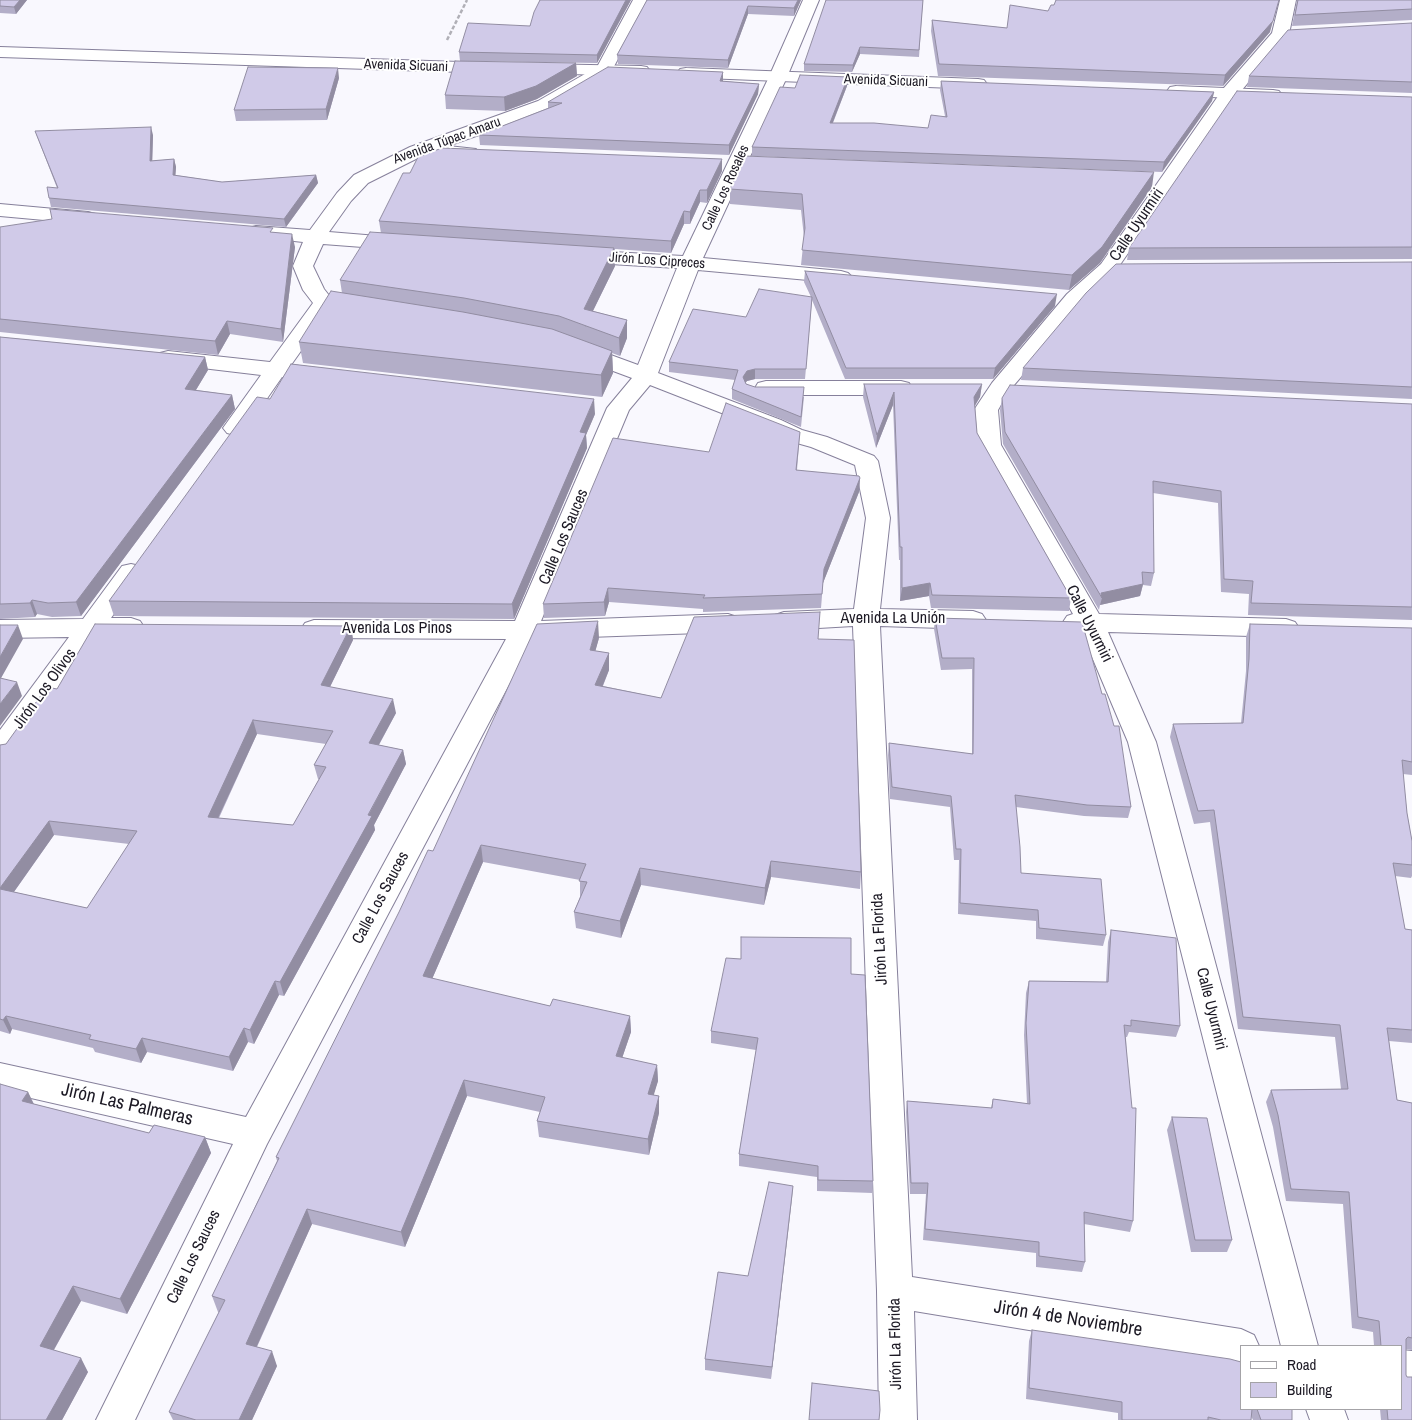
<!DOCTYPE html>
<meta charset="utf-8">
<style>
body{margin:0}
#map{position:relative;width:1412px;height:1420px;overflow:hidden;background:#f9f8fe;font-family:"Archivo Narrow",sans-serif}
canvas{display:block}
.legend{position:absolute;left:1240px;top:1345px;width:162px;height:65px;box-sizing:border-box;background:#fff;border:1px solid #a4a3a7;margin:0;padding:6px 9px;list-style:none;font-size:15px;color:#1c1924}
.legend li{display:flex;align-items:center;gap:10px;height:25px}
.legend b{width:25px;border:1px solid #a4a3a7}
</style>
<div id="map">
<canvas width="1412" height="1420"></canvas>
<ul class="legend">
<li><b style="height:6px;background:#fff"></b>Road</li>
<li><b style="height:14px;background:#d0cae8"></b>Building</li>
</ul>
</div>
<script>
const g = document.querySelector('canvas').getContext('2d');
g.lineJoin = 'round';
function shape(rows) {
  const path = new Path2D();
  for (const r of rows) {
    path.moveTo(r[0], r[1]);
    for (let i = 2; i < r.length; i += 2) path.lineTo(r[i], r[i + 1]);
  }
  return path;
}
function strokePath(path, color, width, dash) {
  g.strokeStyle = color;
  g.lineWidth = width;
  g.lineCap = dash ? 'butt' : 'round';
  g.setLineDash(dash || []);
  g.stroke(path);
}
function fillPath(path, color) {
  g.fillStyle = color;
  g.fill(path, 'evenodd');
}
function write(font, color, halo, rows, align = 'center') {
  g.font = font + ' "Archivo Narrow",sans-serif';
  g.lineWidth = 4;
  g.setLineDash([]);
  g.textBaseline = 'middle';
  g.strokeStyle = halo;
  g.fillStyle = color;
  for (const [text, x, y, turn = 0] of rows) {
    g.save();
    g.translate(x, y);
    g.rotate((+turn || 0) * Math.PI / 180);
    g.textAlign = isNaN(turn) ? turn : align;
    if (halo) g.strokeText(text, 0, 0);
    g.fillText(text, 0, 0);
    g.restore();
  }
}
const street = shape([
 [633,0,649,0,610,74,552,109,448,146,476,149,479,153,476,157,469,159,420,157,368,183,351,201,329,232,402,238,409,240,412,244,409,248,402,250,323,244,313,266,324,289,335,303,291,365,332,370,335,375,332,380,324,382,282,377,243,433,235,435,227,433,223,428,261,375,160,363,157,358,160,353,168,351,270,362,313,303,303,290,293,266,303,242,249,236,246,232,249,228,256,226,310,230,337,193,354,175,410,147,538,101,597,67,633,0],
 [803,0,819,0,787,77,703,258,841,271,848,273,852,277,848,281,841,283,698,270,658,373,781,420,802,430,827,437,874,456,878,461,890,518,880,609,973,611,982,614,986,620,982,626,973,629,880,626,912,1277,1241,1329,1254,1335,1259,1346,1241,1346,1241,1365,914,1311,917,1420,879,1420,877,1291,853,626,784,630,775,627,771,621,775,615,784,612,854,609,866,518,855,465,811,447,786,440,765,430,650,385,629,410,541,621,728,614,737,617,741,623,737,629,728,632,533,639,267,1144,135,1420,96,1420,233,1144,0,1091,0,1063,246,1117,506,639,314,638,305,635,301,629,305,623,314,620,515,621,607,408,632,378,570,355,567,350,570,345,578,343,638,365,677,268,577,262,570,260,567,256,570,252,577,250,683,256,769,77,803,0],
 [1280,0,1296,0,1289,34,1236,97,1115,272,1083,304,1009,391,998,410,1001,445,1099,614,1286,619,1295,622,1299,628,1295,634,1286,637,1108,632,1156,742,1318,1346,1281,1346,1128,742,1081,631,1067,628,1063,622,1067,616,1073,614,977,445,974,410,992,383,1067,294,1101,264,1223,89,1272,33,1280,0],
 [0,204,88,212,95,214,98,218,95,222,88,224,0,216,0,204],
 [766,381,901,381,909,383,912,388,909,393,901,395,766,395,758,393,755,388,758,383,766,381],
 [131,564,140,566,144,572,111,618,131,618,140,621,144,627,140,633,131,636,98,636,10,757,0,760,0,730,69,637,0,638,0,620,83,619,122,566,131,564],
 [1401,1350,1412,1351,1412,1387,1401,1386,1401,1350],
 [1306,1409,1344,1409,1348,1420,1310,1420,1306,1409]
]);
const secondary = shape([
 [0,47,491,63,497,64,500,68,497,72,491,73,0,57,0,47],
 [539,64,641,66,647,67,650,71,647,75,641,76,533,73,530,69,533,65,539,64],
 [686,68,978,79,984,80,987,84,984,88,978,89,680,77,677,73,680,69,686,68],
 [1176,86,1273,90,1279,91,1282,95,1279,99,1273,100,1170,95,1167,91,1170,87,1176,86]
]);
strokePath(street, '#86809b', 2);
strokePath(secondary, '#86809b', 2);
strokePath(shape([
 [447,40,467,0]
]), '#b1b0b7', 2.5, [4, 2]);
fillPath(street, '#fff');
fillPath(secondary, '#fff');
fillPath(shape([
 [0,0,27,0,16,14,0,13],
 [540,0,631,0,597,63,460,61,459,52,530,26],
 [647,0,801,0,794,16,748,14,728,68,618,64,617,55],
 [923,0,919,57,860,54,852,72,804,71,804,64],
 [1297,0,1412,0,1412,20,1292,26],
 [1048,11,1270,32,1223,86,938,76,931,31,932,20,1007,28],
 [1412,23,1412,93,1247,87,1249,76],
 [576,63,577,76,537,99,505,111,446,109,445,95],
 [339,78,327,120,236,121,234,110],
 [723,81,759,84,758,94,729,155,480,145,479,135,548,108,548,102],
 [941,81,1214,92,1212,101,1162,172,752,156,752,147,795,88,847,86,833,123,928,128,945,116,940,90],
 [1412,97,1412,259,1127,260,1129,248],
 [35,131,153,135,152,161,174,159,176,167,175,175,222,182,316,175,318,183,286,227,51,207,49,198,57,188,38,139],
 [722,171,707,203,700,202,690,224,684,224,671,253,615,249,615,266,593,311,627,320,627,338,620,356,612,353,613,373,602,397,303,363,299,342,342,293,340,280,381,233,379,221,410,173],
 [1152,187,1100,263,1069,290,801,265,804,237,801,210,730,204,730,189],
 [0,227,274,232,295,247,283,342,230,334,218,355,0,332],
 [1412,262,1412,399,1021,380,1023,368],
 [805,271,1055,306,993,379,845,379,812,300,805,379,755,379,747,381,745,383,746,384,755,387,804,397,801,427,732,399,732,389,735,380,669,372,669,362,746,317,811,297,804,282],
 [0,337,205,357,208,370,196,390,232,395,235,409,81,616,52,617,37,614,35,617,0,619],
 [864,384,982,384,980,397,975,406,977,433,1071,598,1069,611,931,608,929,596,900,601,900,560,899,560,893,405,876,448,863,397],
 [1002,398,1412,404,1412,620,1248,615,1249,594,1221,592,1218,503,1153,493,1154,573,1151,586,1143,585,1140,596,1100,605,1099,610,1003,444,1000,410],
 [595,414,586,435,587,448,514,619,114,616,109,601],
 [800,432,797,470,860,478,859,492,823,583,821,608,703,612,703,609,609,602,605,616,544,618,543,604,709,452],
 [935,618,1131,807,1128,818,1084,816,1016,807,1021,873,1106,935,1103,946,1036,939,1036,921,958,914,959,860,954,860,950,807,890,799,888,755,889,743,972,754,972,669,941,670,934,629],
 [1250,624,1412,628,1412,775,1403,774,1407,813,1412,841,1412,876,1411,878,1395,876,1405,929,1412,930,1412,1043,1389,1041,1397,1100,1412,1103,1412,1350,1406,1349,1406,1375,1412,1420,1381,1420,1380,1409,1401,1409,1401,1346,1374,1346,1373,1332,1352,1328,1343,1204,1286,1201,1273,1127,1266,1102,1271,1090,1341,1089,1335,1037,1238,1029,1210,822,1194,824,1170,737,1173,724,1241,723,1246,671,1246,637],
 [351,626,353,640,330,687,396,713,379,745,403,750,406,764,374,825,375,830,284,996,279,995,254,1044,248,1042,233,1071,147,1052,141,1063,95,1052,93,1048,12,1029,10,1034,0,1031,0,745,6,744,57,689],
 [257,734,326,744,314,765,318,779,319,779,293,825,219,818],
 [54,835,129,844,87,908,14,892],
 [599,638,595,651,609,653,609,670,603,686,661,698,819,639,861,872,860,889,771,877,764,905,641,885,621,938,576,928,574,912,580,897,580,880,483,862,432,979,550,1006,630,1016,631,1032,622,1058,657,1065,658,1081,653,1095,659,1096,659,1113,649,1155,539,1137,537,1121,540,1112,467,1096,405,1247,312,1224,257,1347,277,1366,252,1420,173,1420,169,1412,219,1312,218,1312,212,1296,277,1161,276,1157,433,851],
 [1111,930,1180,1026,1176,1037,1129,1032,1127,1037,1126,1037,1133,1221,1130,1232,1084,1224,1085,1262,1082,1272,1036,1267,1036,1253,923,1240,926,1194,910,1194,906,1112,907,1101,991,1108,993,1099,1027,1104,1024,1035,1026,993,1029,981,1106,982,1108,942],
 [851,974,873,1181,872,1193,817,1191,817,1177,739,1166,739,1154,756,1050,711,1043,711,1031],
 [28,1092,34,1104,149,1133,205,1137,211,1153,127,1314,81,1301,54,1350,88,1372,62,1420,0,1420],
 [1172,1117,1232,1240,1227,1252,1191,1252,1167,1130],
 [793,1186,771,1379,705,1370,705,1359,748,1276],
 [1032,1330,1241,1409,1292,1409,1292,1420,1253,1420,1251,1416,1251,1420,1118,1420,1118,1413,1026,1399,1029,1341]
]), '#b3aec8');
fillPath(shape([
 [20,0,27,0,16,14,14,7],
 [626,0,631,0,597,63,597,55],
 [798,0,801,0,794,16,794,8],
 [1279,0,1270,32,1223,86,1225,75],
 [748,6,748,14,728,68,728,60],
 [860,47,860,54,852,72,853,65],
 [576,63,577,76,537,99,505,111,504,97],
 [338,68,339,78,327,120,326,109],
 [723,72,723,82,720,81],
 [848,77,847,86,829,132,830,123],
 [759,84,758,94,729,155,729,145],
 [1214,92,1212,101,1162,172,1164,162],
 [151,127,153,135,152,170,150,161],
 [174,159,176,167,175,183,173,175],
 [722,159,722,171,707,203,707,190],
 [1154,172,1152,187,1100,263,1069,290,1072,275],
 [316,175,318,183,286,227,284,219],
 [700,190,700,202,690,224,690,212],
 [684,211,684,224,671,253,671,241],
 [292,234,295,247,283,342,281,329],
 [614,248,615,266,585,327,584,309],
 [1057,294,1055,306,993,379,995,368],
 [627,320,627,338,620,356,619,338],
 [227,321,230,334,218,355,215,341],
 [612,351,613,373,602,397,601,375],
 [205,357,208,370,188,403,185,389],
 [755,369,755,379,747,381,742,387,743,377,747,371],
 [982,384,980,397,972,410,974,397],
 [894,392,893,405,876,448,877,435],
 [232,395,235,409,81,616,76,602],
 [594,399,595,414,586,435,587,448,514,619,512,604,580,432],
 [860,478,859,492,823,583,821,608,824,569],
 [930,583,929,596,900,601,902,588],
 [1143,584,1140,596,1100,605,1102,598,1101,593],
 [608,588,609,602,605,616,604,602],
 [32,600,37,614,35,617,30,603],
 [598,621,599,638,591,667,590,650],
 [18,625,23,639,0,680,0,657],
 [351,626,353,640,324,699,321,685],
 [609,653,609,670,596,702,595,685],
 [17,682,22,696,0,726,0,704],
 [393,699,396,713,372,757,369,743],
 [253,720,257,734,212,831,208,817],
 [403,750,406,764,374,825,375,830,284,996,280,982],
 [49,821,54,835,6,903,0,888],
 [481,845,483,862,426,993,423,976],
 [771,861,771,877,764,905,765,888],
 [640,868,641,885,621,938,620,921],
 [275,981,279,995,254,1044,250,1030],
 [6,1016,12,1029,10,1034,3,1020],
 [630,1016,631,1032,617,1073,616,1056],
 [244,1028,248,1042,233,1071,229,1057],
 [142,1038,147,1052,141,1063,136,1049],
 [657,1065,658,1081,649,1111,648,1094],
 [464,1080,467,1096,405,1247,401,1232],
 [28,1092,35,1107,22,1101],
 [659,1096,659,1113,649,1155,648,1139],
 [205,1137,211,1153,127,1314,120,1299],
 [793,1186,792,1198,771,1379,772,1367],
 [307,1209,312,1224,251,1359,246,1344],
 [73,1286,81,1301,48,1360,40,1346],
 [272,1351,277,1366,252,1420,239,1420],
 [81,1358,88,1372,62,1420,46,1420]
]), '#928da2');
const building = shape([
 [0,0,20,0,14,7,0,6,0,0],
 [540,0,626,0,597,55,459,52,468,23,530,26,534,12,540,0],
 [647,0,798,0,794,8,748,6,728,60,617,55,647,0],
 [826,0,923,0,919,50,860,47,853,65,804,64,826,0],
 [1056,0,1279,0,1273,21,1225,75,939,64,932,20,1007,28,1010,5,1048,11,1051,5,1054,5,1056,0],
 [1298,0,1412,0,1412,9,1295,15,1298,0],
 [1412,23,1412,82,1249,76,1288,30,1412,23],
 [455,61,576,63,536,86,504,97,445,95,455,61],
 [248,67,338,68,326,109,234,110,248,67],
 [608,67,723,72,720,81,759,84,729,145,479,135,562,103,548,102,608,67],
 [800,75,848,77,830,123,874,123,928,128,931,115,947,117,941,81,1214,92,1164,162,752,147,780,87,795,88,800,75],
 [1237,91,1412,97,1412,247,1129,248,1237,91],
 [151,127,150,161,174,159,173,175,222,182,316,175,284,219,49,198,47,187,58,188,35,131,151,127],
 [442,148,722,159,707,190,700,190,690,212,684,211,671,241,379,221,403,173,410,173,418,157,442,148],
 [745,156,1154,172,1102,247,1072,275,802,250,805,228,802,194,730,189,745,156],
 [50,209,273,228,270,232,292,234,281,329,227,321,215,341,0,319,0,227,52,219,50,209],
 [370,232,614,248,584,309,627,320,619,338,559,316,464,298,340,280,370,232],
 [1412,262,1412,387,1023,368,1086,293,1116,264,1412,262],
 [805,271,1057,294,995,368,846,368,805,271],
 [759,289,812,297,806,369,755,369,747,371,743,377,746,384,755,387,804,387,801,417,732,389,738,370,669,362,693,309,746,317,759,289],
 [331,291,463,312,552,329,612,351,601,375,299,342,331,291],
 [0,337,205,357,185,389,232,395,76,602,48,603,32,600,30,603,0,604,0,337],
 [291,364,594,399,580,432,586,433,512,604,109,601,257,397,270,399,291,364],
 [864,384,982,384,974,397,977,433,1071,598,932,595,930,583,902,588,902,547,900,547,894,392,877,435,864,384],
 [1010,385,1412,404,1412,607,1251,603,1253,581,1224,579,1221,491,1153,481,1154,573,1142,572,1143,584,1101,593,1102,598,1005,432,1002,398,1010,385],
 [726,403,800,432,796,470,859,476,860,478,824,569,822,594,703,598,705,595,608,588,604,602,543,604,613,438,709,452,726,403],
 [820,612,818,639,854,640,861,872,771,861,765,888,640,868,620,921,574,912,587,882,579,881,586,864,481,845,423,976,550,1006,553,999,630,1016,616,1056,657,1065,648,1094,659,1096,648,1139,537,1121,545,1097,464,1080,401,1232,307,1209,246,1344,272,1351,239,1420,196,1420,169,1412,225,1300,212,1296,279,1158,276,1157,399,912,428,850,433,851,537,624,598,621,590,650,609,653,595,685,661,698,694,617,820,612],
 [935,618,1082,622,1102,694,1105,694,1114,726,1119,726,1131,807,1087,805,1015,795,1020,847,1021,873,1101,879,1106,935,1039,928,1038,910,960,903,961,849,956,849,951,796,892,787,889,743,973,754,974,658,942,658,935,618],
 [95,624,351,626,321,685,393,699,369,743,403,750,368,815,372,816,280,982,275,981,250,1030,244,1028,229,1057,142,1038,136,1049,89,1039,91,1035,6,1016,3,1020,0,1019,0,889,87,908,137,831,49,821,0,888,0,745,6,744,47,687,57,689,95,624],
 [253,720,333,731,314,765,326,767,293,825,208,817,253,720],
 [1250,624,1412,628,1412,762,1402,760,1407,813,1412,841,1412,865,1393,863,1405,929,1412,930,1412,1030,1387,1028,1397,1100,1412,1103,1412,1338,1408,1337,1406,1339,1406,1375,1407,1377,1412,1377,1412,1420,1388,1420,1387,1409,1401,1409,1401,1346,1381,1346,1379,1321,1358,1317,1349,1192,1291,1189,1278,1115,1271,1090,1348,1089,1340,1025,1243,1017,1214,810,1198,811,1173,724,1243,723,1249,659,1250,624],
 [0,625,18,625,0,657,0,625],
 [0,678,17,682,0,704,0,678],
 [1111,930,1176,938,1180,1026,1131,1020,1131,1026,1124,1025,1132,1108,1136,1108,1133,1221,1084,1212,1085,1262,1039,1256,1039,1242,925,1229,928,1183,911,1183,907,1101,992,1108,993,1099,1030,1104,1026,1023,1029,981,1108,982,1111,930],
 [741,937,851,938,851,974,865,975,873,1181,818,1180,818,1166,739,1154,758,1038,711,1031,726,958,741,959,741,937],
 [0,1084,28,1092,22,1101,149,1133,154,1125,205,1137,120,1299,73,1286,40,1346,81,1358,46,1420,0,1420,0,1084],
 [1172,1117,1207,1118,1232,1240,1195,1240,1172,1117],
 [769,1182,793,1186,772,1367,705,1359,718,1272,748,1276,769,1182],
 [1032,1330,1230,1359,1241,1362,1241,1409,1252,1409,1251,1420,1221,1420,1208,1417,1208,1420,1122,1420,1122,1402,1029,1388,1032,1330],
 [812,1383,879,1391,880,1410,879,1420,809,1420,812,1383],
 [1257,1409,1292,1409,1292,1420,1261,1420,1257,1409]
]);
fillPath(building, '#d0cae8');
strokePath(building, '#928da2', 1);
write('14px', '#1c1924', '#fff', [
 ["Avenida Sicuani",406,66,2],
 ["Avenida Sicuani",886,81,2],
 ["Avenida Túpac Amaru",447,141,-20],
 ["Calle Los Rosales",726,188,-65],
 ["Jirón Los Cipreces",657,261,4]
]);
write('16px', '#1c1924', '#fff', [
 ["Calle Uyurmiri",1137,225,-56],
 ["Calle Los Sauces",564,537,-67],
 ["Avenida La Unión",893,619],
 ["Calle Uyurmiri",1089,624,63],
 ["Avenida Los Pinos",397,629],
 ["Jirón Los Olivos",45,689,-54],
 ["Calle Los Sauces",381,898,-62],
 ["Jirón La Florida",880,939,-93],
 ["Calle Uyurmiri",1211,1009,76],
 ["Calle Los Sauces",194,1257,-64],
 ["Jirón La Florida",896,1344,-91]
]);
write('19px', '#1c1924', '#fff', [
 ["Jirón Las Palmeras",127,1105,13],
 ["Jirón 4 de Noviembre",1068,1319,9]
]);
</script>
